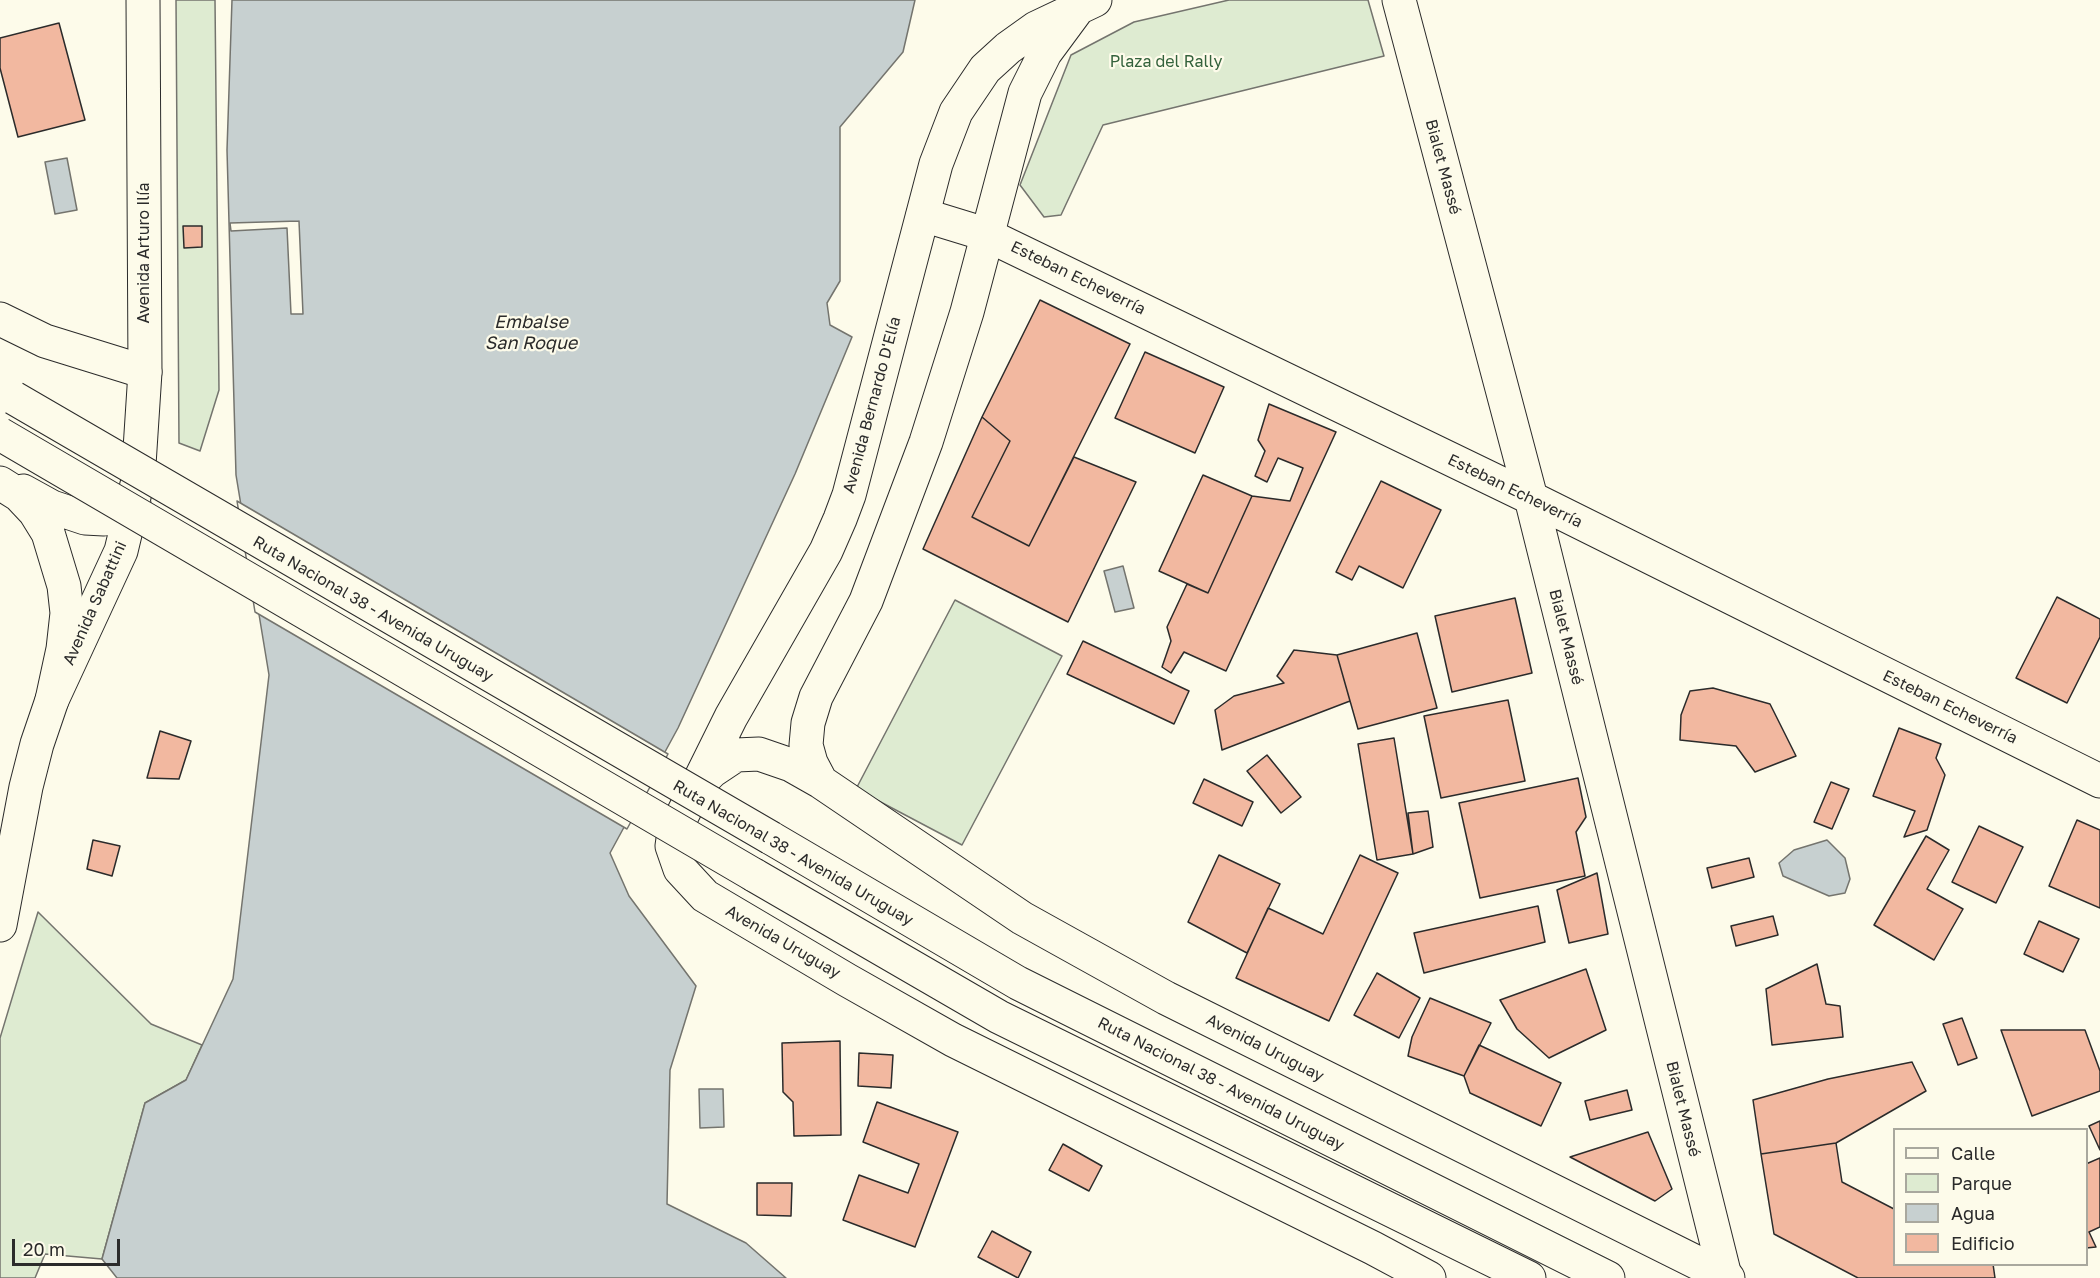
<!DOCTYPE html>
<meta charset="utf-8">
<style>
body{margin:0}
#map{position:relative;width:2100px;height:1278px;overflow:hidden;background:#fdfbea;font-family:"Golos Text",sans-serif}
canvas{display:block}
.legend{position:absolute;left:1893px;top:1128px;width:195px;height:138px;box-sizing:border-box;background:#fdfbea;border:2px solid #a9a89e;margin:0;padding:8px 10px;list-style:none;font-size:18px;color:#2b2b2b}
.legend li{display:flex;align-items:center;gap:12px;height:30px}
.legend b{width:30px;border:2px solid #a9a89e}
.scale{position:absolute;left:12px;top:1239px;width:108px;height:27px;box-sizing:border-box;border:3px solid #2b2b2b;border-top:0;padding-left:8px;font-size:18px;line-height:21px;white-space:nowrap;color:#2b2b2b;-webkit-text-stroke:4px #fdfbea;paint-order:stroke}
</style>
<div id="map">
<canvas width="2100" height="1278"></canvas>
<ul class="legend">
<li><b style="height:8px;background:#fdfbea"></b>Calle</li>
<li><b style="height:16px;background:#deebd1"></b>Parque</li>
<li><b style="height:16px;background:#c7d0d0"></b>Agua</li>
<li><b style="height:16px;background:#f2b8a0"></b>Edificio</li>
</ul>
<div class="scale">20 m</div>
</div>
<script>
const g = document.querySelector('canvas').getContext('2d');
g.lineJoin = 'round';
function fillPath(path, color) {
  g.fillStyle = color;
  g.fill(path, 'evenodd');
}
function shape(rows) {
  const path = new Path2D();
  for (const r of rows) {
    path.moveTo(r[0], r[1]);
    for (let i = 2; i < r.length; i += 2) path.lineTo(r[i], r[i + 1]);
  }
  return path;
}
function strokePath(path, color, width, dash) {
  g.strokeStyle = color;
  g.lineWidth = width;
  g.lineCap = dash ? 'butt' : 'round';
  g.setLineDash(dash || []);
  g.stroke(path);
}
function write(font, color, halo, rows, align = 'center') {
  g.font = font + ' "Golos Text",sans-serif';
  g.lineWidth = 4.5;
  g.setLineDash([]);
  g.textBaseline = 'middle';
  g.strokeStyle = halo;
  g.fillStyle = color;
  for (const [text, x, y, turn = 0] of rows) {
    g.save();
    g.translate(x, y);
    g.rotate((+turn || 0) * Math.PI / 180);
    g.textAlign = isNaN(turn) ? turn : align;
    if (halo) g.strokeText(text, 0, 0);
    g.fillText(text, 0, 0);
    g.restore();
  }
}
const green = shape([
 [176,0,215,0,219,390,200,451,179,443,176,0],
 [1229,0,1368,0,1384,56,1103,125,1061,215,1044,217,1020,185,1071,55,1134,22,1229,0],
 [955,600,1062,656,962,845,856,789,955,600],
 [38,912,151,1024,202,1045,186,1080,145,1103,102,1259,45,1254,35,1278,0,1278,0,1038,38,912]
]);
fillPath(green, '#deebd1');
strokePath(green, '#74746e', 1.5);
const water = shape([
 [232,0,915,0,903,52,840,127,840,281,827,303,830,325,852,337,795,474,678,728,610,853,629,896,696,986,670,1070,667,1204,746,1243,786,1278,117,1278,102,1259,145,1103,186,1080,233,979,269,675,236,475,227,150,232,0],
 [67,158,77,210,55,214,45,162,67,158],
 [1123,566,1134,608,1115,612,1104,571,1123,566],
 [1827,840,1845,858,1850,879,1845,893,1829,896,1783,876,1779,863,1794,850,1827,840],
 [699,1089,723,1089,724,1127,700,1128,699,1089]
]);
fillPath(water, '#c7d0d0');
strokePath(water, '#74746e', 1.5);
const pier = shape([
 [299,221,303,314,291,314,287,228,231,231,230,223,299,221],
 [237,501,668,754,627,829,255,612,237,501]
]);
fillPath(pier, '#fdfbea');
strokePath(pier, '#74746e', 1.5);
const building = shape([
 [59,23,85,120,18,137,0,68,0,38,59,23],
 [183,226,202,226,202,247,184,248,183,226],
 [1040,300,1130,344,1029,546,972,517,1010,441,982,417,1040,300],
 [1145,352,1224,387,1195,453,1115,418,1145,352],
 [1269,404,1336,432,1226,671,1184,652,1171,673,1162,667,1171,641,1167,627,1187,584,1208,593,1252,496,1290,501,1303,468,1278,458,1267,482,1255,476,1265,451,1258,440,1269,404],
 [982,417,1010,441,972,517,1029,546,1074,457,1136,482,1068,622,923,549,982,417],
 [1203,475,1252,496,1208,593,1159,571,1203,475],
 [1381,481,1441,510,1403,588,1359,566,1352,580,1336,572,1381,481],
 [2057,597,2100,619,2100,637,2067,703,2016,678,2057,597],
 [1515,598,1532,673,1452,692,1435,616,1515,598],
 [1417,633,1437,708,1358,729,1337,655,1417,633],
 [1083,641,1189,691,1174,724,1067,674,1083,641],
 [1294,650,1337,655,1350,701,1222,750,1215,710,1234,696,1284,683,1277,676,1294,650],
 [1713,688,1770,704,1796,756,1755,772,1736,746,1680,740,1681,715,1690,691,1713,688],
 [1508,700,1525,781,1441,798,1424,716,1508,700],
 [1899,728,1941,744,1936,758,1945,775,1927,830,1904,837,1915,811,1873,796,1899,728],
 [160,731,191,741,179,779,147,778,160,731],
 [1394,738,1413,854,1377,860,1358,744,1394,738],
 [1267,755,1301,797,1281,813,1247,771,1267,755],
 [1578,778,1586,817,1576,832,1585,876,1480,898,1459,803,1578,778],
 [1204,779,1253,802,1242,826,1193,803,1204,779],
 [1831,782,1849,789,1832,829,1814,822,1831,782],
 [1428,811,1433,847,1413,854,1408,813,1428,811],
 [2077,820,2100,830,2100,908,2049,886,2077,820],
 [1979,826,2023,847,1996,903,1952,882,1979,826],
 [1926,836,1949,850,1927,889,1963,909,1934,960,1874,925,1926,836],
 [93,840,120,846,112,876,87,869,93,840],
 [1219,855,1280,884,1247,953,1188,922,1219,855],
 [1360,855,1398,873,1329,1021,1236,978,1268,908,1323,934,1360,855],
 [1749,858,1754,877,1712,888,1707,868,1749,858],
 [1597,873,1608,934,1569,943,1557,890,1597,873],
 [1538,906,1545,942,1424,973,1414,933,1538,906],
 [1773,916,1778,935,1736,946,1731,926,1773,916],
 [2039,921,2079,939,2063,972,2024,954,2039,921],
 [1817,964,1826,1004,1840,1006,1843,1037,1772,1045,1766,989,1817,964],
 [1586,969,1606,1030,1549,1058,1517,1029,1500,1000,1586,969],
 [1377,973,1420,998,1399,1038,1354,1015,1377,973],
 [1430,998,1491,1023,1464,1076,1408,1056,1412,1037,1430,998],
 [1962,1018,1977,1058,1958,1065,1943,1024,1962,1018],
 [2001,1030,2085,1030,2100,1071,2100,1091,2032,1116,2001,1030],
 [840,1041,841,1135,794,1136,793,1102,783,1092,782,1043,840,1041],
 [1479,1045,1561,1083,1541,1126,1470,1093,1464,1076,1479,1045],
 [859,1053,893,1055,891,1088,858,1086,859,1053],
 [1912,1062,1926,1091,1836,1143,1761,1154,1753,1100,1828,1079,1912,1062],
 [1627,1090,1632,1110,1590,1120,1585,1101,1627,1090],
 [877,1102,958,1132,915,1247,843,1220,859,1175,908,1193,919,1164,863,1142,877,1102],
 [2100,1121,2100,1150,2089,1126,2100,1121],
 [1648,1132,1672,1189,1655,1201,1570,1157,1648,1132],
 [1836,1143,1842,1182,1894,1209,1894,1264,1993,1264,1995,1278,1858,1278,1774,1234,1761,1154,1836,1143],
 [1063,1144,1102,1166,1089,1191,1049,1170,1063,1144],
 [2100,1158,2100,1227,2089,1232,2096,1247,2086,1248,2086,1164,2100,1158],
 [757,1183,792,1183,791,1216,757,1215,757,1183],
 [992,1231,1031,1252,1018,1278,978,1257,992,1231]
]);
fillPath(building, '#f2b8a0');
strokePath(building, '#2b2b2b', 1.5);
const minor = shape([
 [1399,0,1531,498,1725,1276],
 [923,215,985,234,1531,498,2100,781]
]);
const secondary = shape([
 [1095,0,1036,28,1008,48,985,69,956,112,936,164,849,495,840,519,826,551,731,717,674,832,672,846,680,869,705,896,847,980,953,1040,1373,1248,1429,1278],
 [701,782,712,771,736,755,759,754,791,765,821,782,1022,918,1166,998,1728,1278],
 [821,782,811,763,806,745,808,723,816,697,866,601,926,442,967,312,1025,93,1045,53,1076,11],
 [0,925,26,787,37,744,52,700,121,551,138,480,145,372,143,0]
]);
const primary = shape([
 [0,319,45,341,145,372],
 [0,483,19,495,35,512,48,533,64,586,67,613,63,649,52,700],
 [23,491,52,507,85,518,104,519,118,516,134,504],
 [771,838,1018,983,1608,1278],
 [754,875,999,1017,1529,1278]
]);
strokePath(minor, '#2b2b2b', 35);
strokePath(secondary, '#2b2b2b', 35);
strokePath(primary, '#2b2b2b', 35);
strokePath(minor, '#fdfbea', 33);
strokePath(secondary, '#fdfbea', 33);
strokePath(primary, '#fdfbea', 33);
const primaryBridge = shape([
 [14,398,771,838],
 [0,434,754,875]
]);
strokePath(primaryBridge, '#2b2b2b', 35, []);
strokePath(primaryBridge, '#fdfbea', 33);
write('16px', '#34623c', '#fdfbea', [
 ["Plaza del Rally",1166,62]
]);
write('16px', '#2b2b2b', '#fdfbea', [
 ["Bialet Massé",1443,167,75],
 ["Avenida Arturo Ilía",144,253,-90],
 ["Esteban Echeverría",1078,278,26],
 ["Avenida Bernardo D'Elía",872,405,-75],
 ["Esteban Echeverría",1515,491,26],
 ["Avenida Sabattini",95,603,-66],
 ["Ruta Nacional 38 - Avenida Uruguay",373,609,30],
 ["Bialet Massé",1566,637,76],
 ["Esteban Echeverría",1950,707,26],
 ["Ruta Nacional 38 - Avenida Uruguay",793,853,30],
 ["Avenida Uruguay",783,942,30],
 ["Avenida Uruguay",1265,1048,27],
 ["Ruta Nacional 38 - Avenida Uruguay",1221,1084,27],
 ["Bialet Massé",1683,1109,76]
]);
write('italic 18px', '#2b2b2b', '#fdfbea', [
 ["Embalse",531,322],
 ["San Roque",531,343]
]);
</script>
